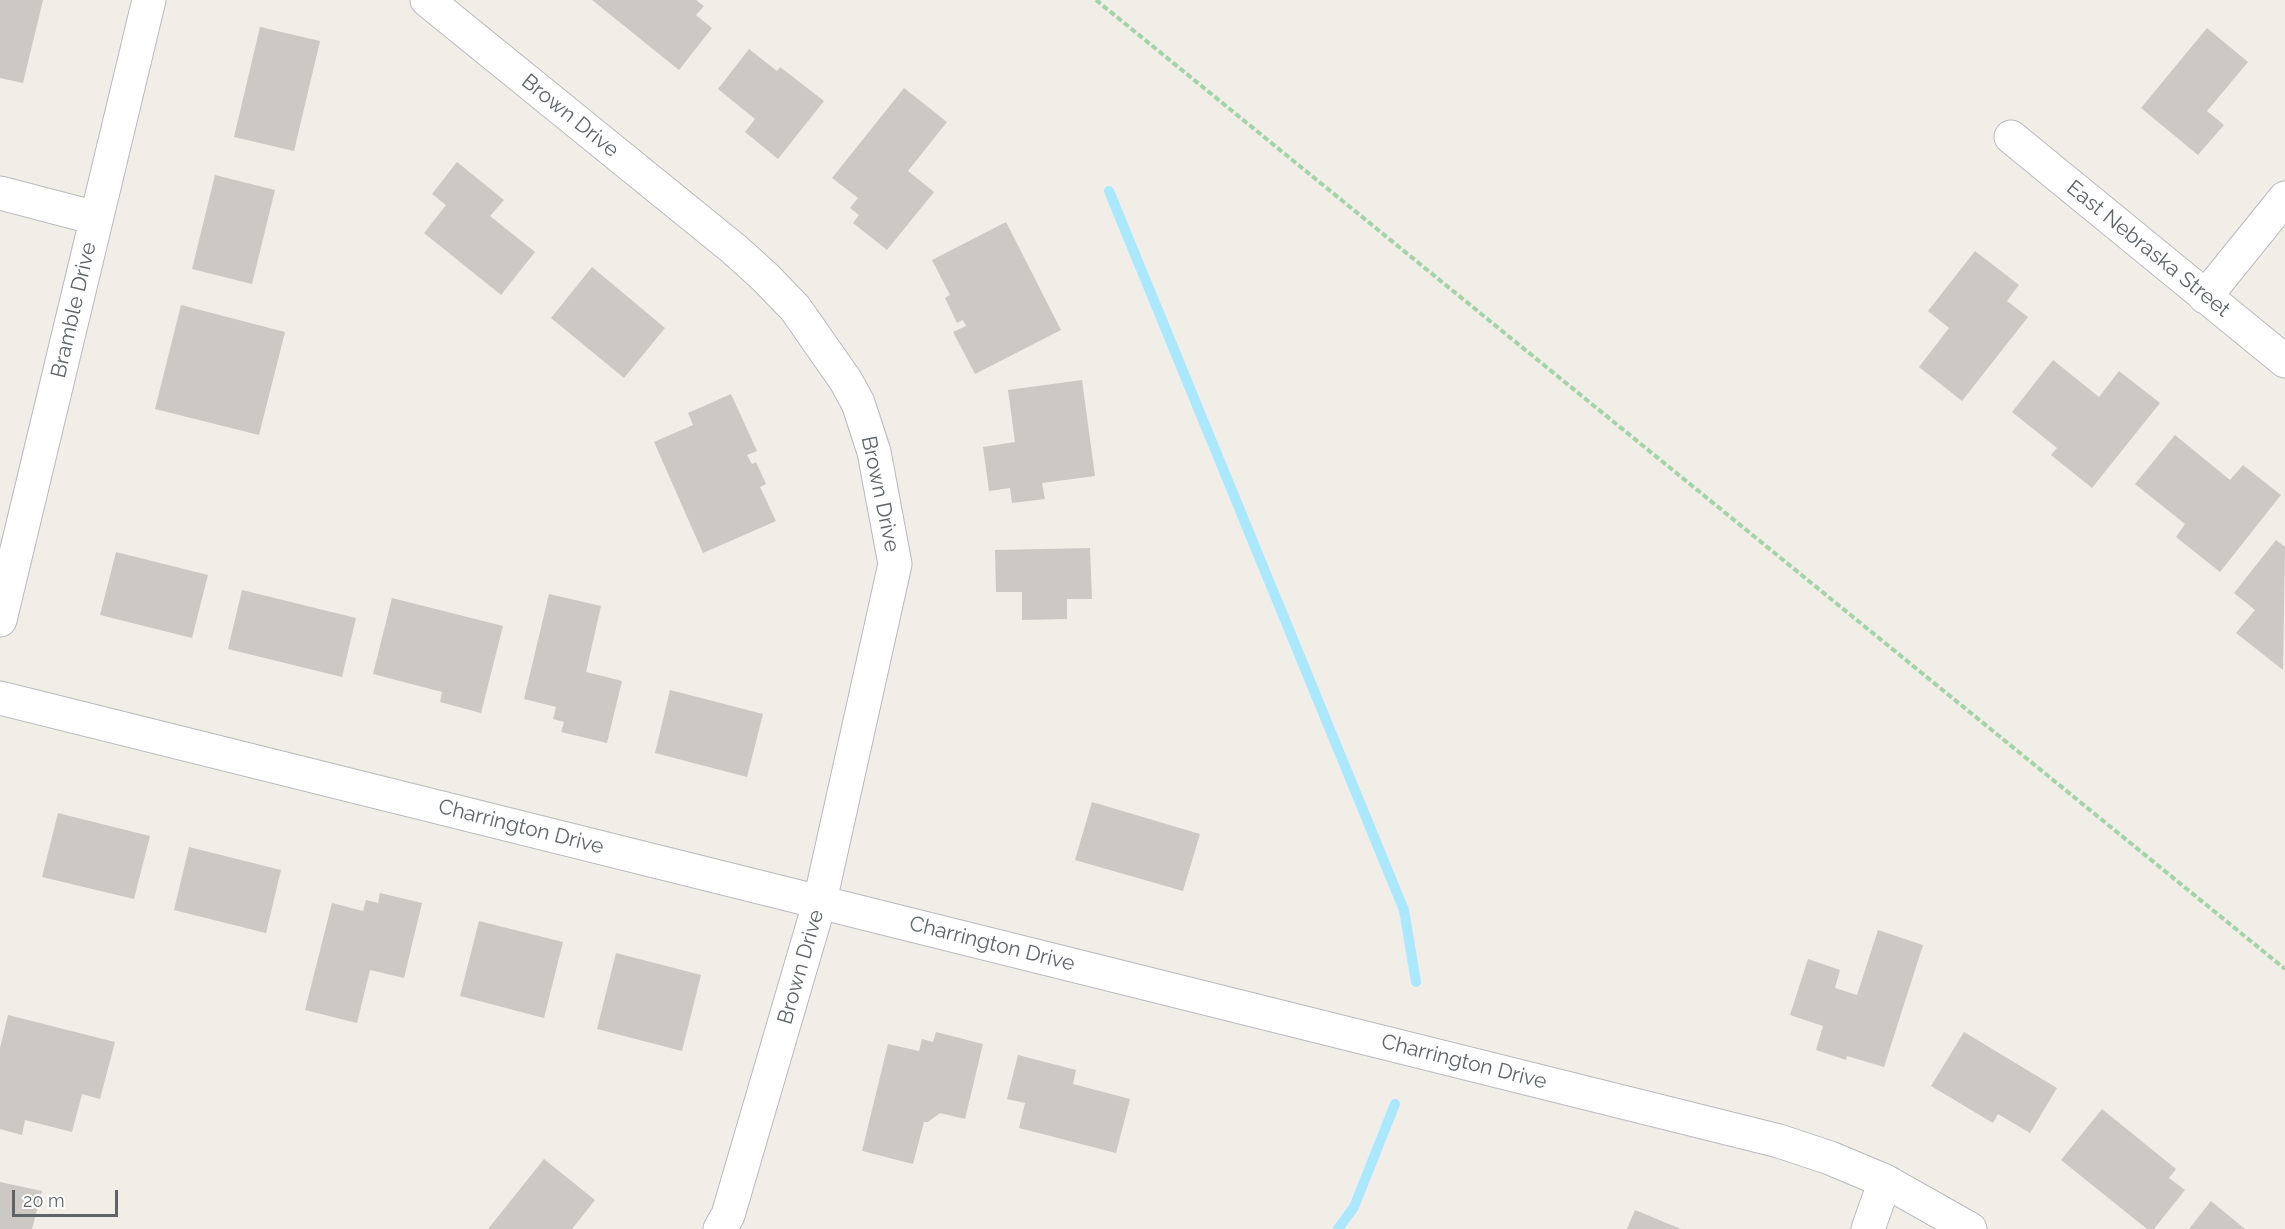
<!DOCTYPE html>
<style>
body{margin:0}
#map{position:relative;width:2285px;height:1229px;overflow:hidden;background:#f1ede7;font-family:Raleway,sans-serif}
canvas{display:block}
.scale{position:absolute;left:12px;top:1190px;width:106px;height:27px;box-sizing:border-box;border:3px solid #5e6468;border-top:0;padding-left:8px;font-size:18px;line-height:21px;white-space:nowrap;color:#5e6468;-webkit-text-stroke:4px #fff;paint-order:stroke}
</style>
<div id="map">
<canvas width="2285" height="1229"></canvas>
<div class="scale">20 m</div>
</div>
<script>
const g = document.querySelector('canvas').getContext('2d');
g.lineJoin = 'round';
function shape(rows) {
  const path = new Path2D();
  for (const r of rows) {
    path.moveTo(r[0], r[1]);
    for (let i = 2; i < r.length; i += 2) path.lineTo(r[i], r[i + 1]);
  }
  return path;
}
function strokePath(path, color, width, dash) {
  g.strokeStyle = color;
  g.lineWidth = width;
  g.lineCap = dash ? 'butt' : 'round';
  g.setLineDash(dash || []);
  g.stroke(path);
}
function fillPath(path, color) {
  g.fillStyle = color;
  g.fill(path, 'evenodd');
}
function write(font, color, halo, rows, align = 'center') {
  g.font = font + ' Raleway,sans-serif';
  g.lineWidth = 4.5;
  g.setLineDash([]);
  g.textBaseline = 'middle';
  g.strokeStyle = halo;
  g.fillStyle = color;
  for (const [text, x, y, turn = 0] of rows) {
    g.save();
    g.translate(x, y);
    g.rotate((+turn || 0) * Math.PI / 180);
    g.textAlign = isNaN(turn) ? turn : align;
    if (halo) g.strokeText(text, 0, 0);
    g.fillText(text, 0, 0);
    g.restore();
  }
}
strokePath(shape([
 [1109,191,1404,910,1416,982],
 [1338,1229,1354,1207,1395,1104]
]), '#a9e8ff', 10);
fillPath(shape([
 [0,0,43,0,23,83,0,78],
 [592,0,696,0,704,6,696,15,712,28,679,70],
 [260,27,320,41,294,151,234,137],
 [2207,28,2248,62,2207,111,2224,125,2198,155,2141,108],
 [749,49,777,71,780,67,824,101,778,159,745,132,755,119,718,89],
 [904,88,947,122,908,171,934,192,887,250,853,223,859,215,850,208,858,198,832,178],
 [457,162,504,200,490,216,535,252,501,295,424,233,446,205,432,194],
 [215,175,275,190,252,284,192,269],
 [1006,222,1061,330,975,374,953,332,966,326,963,320,957,323,945,298,950,295,932,260],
 [1975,251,2019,285,2007,301,2028,317,1962,401,1919,367,1949,328,1928,311],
 [592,267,665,328,624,378,551,318],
 [181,305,285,332,259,435,155,409],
 [2053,360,2099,397,2119,371,2160,403,2092,488,2051,455,2057,448,2012,412],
 [1082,380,1095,476,1042,483,1045,499,1012,503,1010,488,989,491,983,447,1015,442,1008,390],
 [731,394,757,451,747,455,752,464,756,462,766,484,760,487,776,521,703,553,654,442,693,425,688,413],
 [2175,435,2230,480,2243,465,2281,495,2220,572,2176,537,2185,524,2135,484],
 [2276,540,2285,547,2283,670,2236,633,2255,610,2234,593],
 [1090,548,1092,599,1067,599,1067,619,1022,620,1022,592,996,592,995,550],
 [116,552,208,575,192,638,100,615],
 [242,590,356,618,342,677,228,649],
 [549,594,601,606,586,672,622,681,607,743,561,732,564,722,553,719,556,707,524,699],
 [392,598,503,626,481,713,440,702,442,692,373,674],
 [670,690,763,714,747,777,655,753],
 [1092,802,1200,834,1183,891,1075,860],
 [58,813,150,836,134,899,42,877],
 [189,847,281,870,266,933,174,910],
 [380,893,422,903,404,978,370,970,357,1023,305,1010,332,903,363,911,366,900,378,903],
 [479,921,563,942,544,1018,460,996],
 [1878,930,1923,945,1884,1067,1847,1056,1846,1060,1816,1050,1823,1026,1790,1015,1808,959,1840,970,1835,988,1857,995],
 [616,953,701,975,682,1051,597,1029],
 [8,1015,115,1042,100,1099,82,1094,72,1132,25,1120,22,1135,0,1129,0,1048],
 [936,1032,983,1044,965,1119,940,1113,928,1122,924,1122,913,1164,862,1151,888,1044,919,1051,922,1039,933,1042],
 [1964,1032,2057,1088,2030,1133,1998,1114,1993,1123,1931,1086],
 [1018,1055,1076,1070,1073,1084,1130,1099,1116,1153,1019,1128,1025,1103,1007,1099],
 [2102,1109,2176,1169,2169,1178,2185,1190,2154,1229,2147,1229,2061,1160],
 [544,1159,595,1200,572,1229,488,1229],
 [0,1182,42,1191,32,1229,0,1229],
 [2211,1201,2245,1229,2189,1229],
 [1635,1210,1681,1229,1627,1229]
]), '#ccc8c4');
const minor = shape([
 [427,0,734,249,765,277,795,308,846,381,858,403,874,452,895,564,820,901,728,1215,720,1229],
 [2011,137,2285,361],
 [0,193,96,218],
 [2205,297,2285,198],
 [0,620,149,0],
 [0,698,1779,1141,1830,1158,1885,1181,1970,1229],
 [1868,1229,1885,1181]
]);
strokePath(minor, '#b7bbbe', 35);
strokePath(shape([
 [1096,0,2285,969]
]), '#a2d4a7', 4, [6, 3]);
strokePath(minor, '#fff', 33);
write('21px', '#5e6468', '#fff', [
 ["Brown Drive",570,116,39],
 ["East Nebraska Street",2148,249,39],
 ["Bramble Drive",74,310,-77],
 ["Brown Drive",880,494,78],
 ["Charrington Drive",521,827,14],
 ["Charrington Drive",992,944,14],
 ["Brown Drive",801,967,-74],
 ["Charrington Drive",1464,1062,14]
]);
</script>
